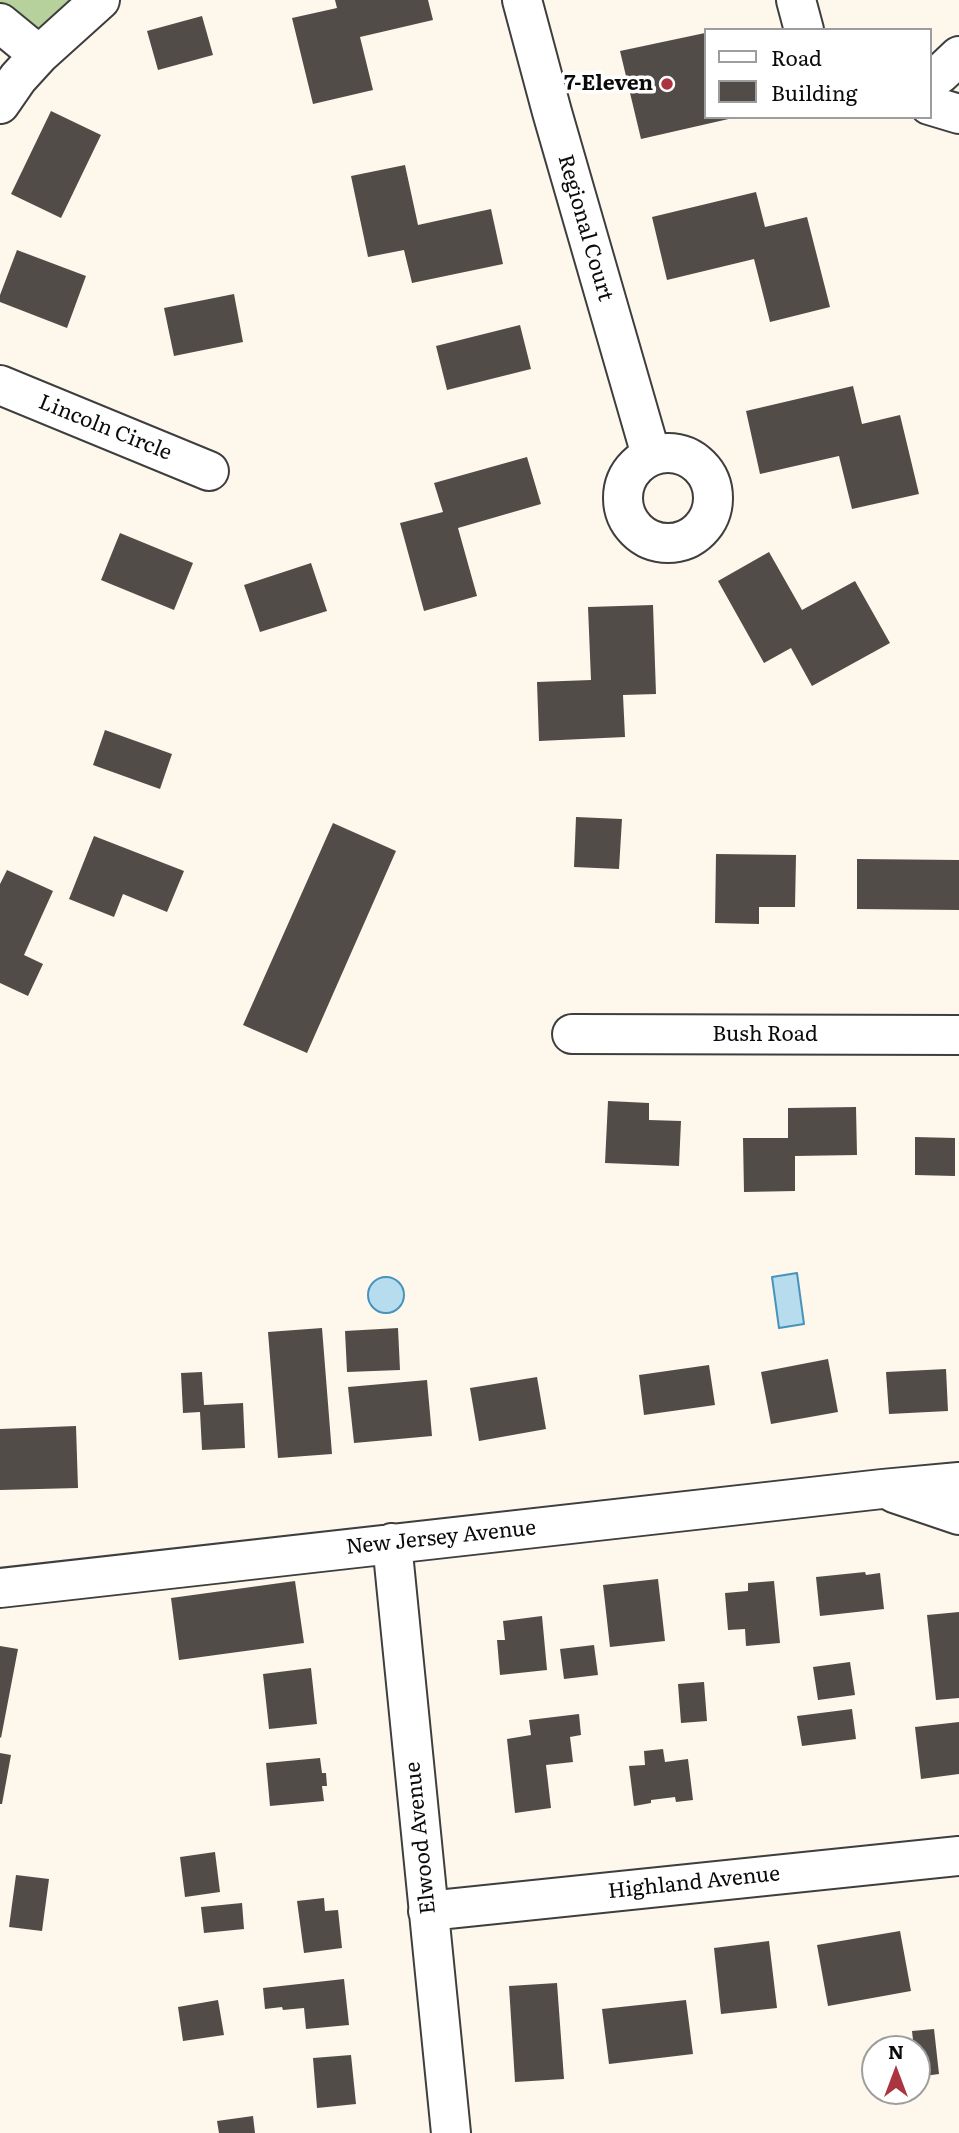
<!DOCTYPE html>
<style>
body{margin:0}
#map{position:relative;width:959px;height:2133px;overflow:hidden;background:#fdf8eb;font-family:Literata,serif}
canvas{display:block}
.legend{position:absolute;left:704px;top:28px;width:228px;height:91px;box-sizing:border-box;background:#fff;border:2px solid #9d9d9d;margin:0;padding:9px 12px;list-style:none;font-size:21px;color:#0b0b0b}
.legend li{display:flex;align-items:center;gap:14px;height:35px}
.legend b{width:35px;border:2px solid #9d9d9d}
.north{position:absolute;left:861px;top:2035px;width:70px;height:70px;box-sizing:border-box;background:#fff;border:2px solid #9d9d9d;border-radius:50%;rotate:0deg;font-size:19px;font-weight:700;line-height:28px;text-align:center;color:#0b0b0b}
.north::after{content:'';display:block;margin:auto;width:24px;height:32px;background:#aa343f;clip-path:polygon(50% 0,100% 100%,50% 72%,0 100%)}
</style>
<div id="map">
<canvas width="959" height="2133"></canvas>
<ul class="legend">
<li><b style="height:9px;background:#fff"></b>Road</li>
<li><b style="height:19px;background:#524c49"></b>Building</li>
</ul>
<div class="north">N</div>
</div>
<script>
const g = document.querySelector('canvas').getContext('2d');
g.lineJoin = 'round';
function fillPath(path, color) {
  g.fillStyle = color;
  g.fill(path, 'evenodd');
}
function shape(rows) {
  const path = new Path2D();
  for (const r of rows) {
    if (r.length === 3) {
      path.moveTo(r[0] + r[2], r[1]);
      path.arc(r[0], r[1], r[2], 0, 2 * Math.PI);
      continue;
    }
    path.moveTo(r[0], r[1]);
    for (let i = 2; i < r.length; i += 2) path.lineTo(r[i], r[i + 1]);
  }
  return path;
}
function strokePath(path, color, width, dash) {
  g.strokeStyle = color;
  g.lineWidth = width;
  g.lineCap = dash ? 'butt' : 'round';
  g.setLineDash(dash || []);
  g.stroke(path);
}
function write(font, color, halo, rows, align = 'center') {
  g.font = font + ' Literata,serif';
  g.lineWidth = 7;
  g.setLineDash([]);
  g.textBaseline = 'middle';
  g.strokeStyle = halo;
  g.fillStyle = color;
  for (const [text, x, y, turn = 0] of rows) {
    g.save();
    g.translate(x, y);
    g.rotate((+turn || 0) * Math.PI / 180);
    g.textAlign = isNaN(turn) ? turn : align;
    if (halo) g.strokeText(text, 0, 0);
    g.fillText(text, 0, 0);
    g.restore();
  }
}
fillPath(shape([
 [0,0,77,0,27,35,0,11]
]), '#b6d19b');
const water = shape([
 [797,1273,804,1324,779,1328,772,1277,797,1273],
 [386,1295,18]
]);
fillPath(water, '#b6dcee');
strokePath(water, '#4693bc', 2);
fillPath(shape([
 [335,0,428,0,433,20,360,37,373,90,313,104,292,18,337,8],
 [202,16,213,55,158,70,147,31],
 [705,33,705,117,733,118,641,139,620,51],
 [51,111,101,135,61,218,11,194],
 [405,165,418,225,491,209,503,264,412,283,404,250,368,257,351,176],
 [756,192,765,227,807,217,830,307,770,322,754,259,667,280,652,217],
 [17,250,86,276,67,328,0,302,0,295],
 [234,294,243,342,174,356,164,308],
 [520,325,531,369,447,390,436,346],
 [853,386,862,424,900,415,919,494,852,509,839,456,760,474,746,411],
 [527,457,541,504,458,528,477,596,424,611,400,523,443,512,434,483],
 [120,533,193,563,174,610,101,580],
 [769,552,802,610,855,581,890,643,812,686,791,648,764,663,718,581],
 [311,563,327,611,260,632,244,585],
 [653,605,656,694,623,695,625,737,539,741,537,682,591,680,588,607],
 [105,730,172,754,160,789,93,765],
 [576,817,622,819,619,869,574,867],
 [333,823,396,851,307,1053,243,1025],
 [94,836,184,871,167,912,123,894,114,917,69,899],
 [716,854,796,855,795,907,759,907,759,924,715,923],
 [857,859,959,860,959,910,857,909],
 [7,870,53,891,24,955,43,964,28,996,0,983,0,884],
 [608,1101,649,1103,649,1120,681,1121,679,1166,605,1163],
 [856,1107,857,1155,795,1156,795,1191,744,1192,743,1138,788,1138,788,1108],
 [915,1137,955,1138,955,1176,915,1175],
 [322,1328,332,1454,278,1458,268,1332],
 [398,1328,400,1370,347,1372,345,1331],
 [828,1359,838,1412,771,1424,761,1372],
 [709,1365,715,1405,644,1415,639,1375],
 [946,1369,948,1411,889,1414,886,1372],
 [202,1372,204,1405,243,1403,245,1448,202,1450,200,1412,183,1413,181,1373],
 [537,1377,546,1429,479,1441,470,1388],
 [427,1380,432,1436,354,1443,348,1387],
 [76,1426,78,1488,0,1490,0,1429],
 [865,1572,866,1575,880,1573,884,1609,820,1616,816,1577],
 [658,1579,665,1641,610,1647,603,1585],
 [295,1581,304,1643,179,1660,171,1598],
 [774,1581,780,1643,746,1646,745,1629,728,1630,725,1593,748,1591,748,1583],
 [959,1612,959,1698,936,1700,927,1615],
 [542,1616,547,1670,500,1675,497,1640,505,1640,503,1621],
 [594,1645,598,1675,564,1679,560,1649],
 [0,1646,18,1649,1,1738,0,1737],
 [850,1662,855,1695,818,1700,813,1667],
 [311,1668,317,1724,269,1729,263,1674],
 [704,1682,707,1721,681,1723,678,1684],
 [852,1709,856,1739,802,1746,797,1716],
 [579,1714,581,1735,570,1737,573,1762,546,1765,551,1808,515,1813,507,1739,531,1735,529,1720],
 [959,1722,959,1774,921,1779,915,1727],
 [663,1749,665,1762,688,1759,693,1800,676,1802,675,1797,651,1800,651,1803,634,1806,629,1766,645,1765,644,1751],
 [0,1753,11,1755,2,1804,0,1804],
 [320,1758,322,1773,326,1773,327,1786,322,1786,324,1801,270,1806,266,1763],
 [215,1852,220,1892,185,1897,180,1857],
 [16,1875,49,1879,42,1931,9,1927],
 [324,1898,325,1911,338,1910,342,1948,304,1953,297,1901],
 [242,1903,244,1929,204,1933,201,1907],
 [900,1931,911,1991,828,2006,817,1945],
 [769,1941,777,2008,721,2014,714,1948],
 [344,1979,349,2025,306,2029,304,2008,283,2010,282,2007,265,2009,263,1988],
 [557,1983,564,2079,515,2082,509,1986],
 [218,2000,224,2035,183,2041,178,2007],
 [686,2000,693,2054,609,2064,602,2009],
 [934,2029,939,2074,917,2077,917,2049,914,2049,912,2031],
 [351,2055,356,2104,317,2108,313,2058],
 [253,2116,255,2133,219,2133,217,2121]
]), '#524c49');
const minor = shape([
 [522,0,552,112,651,455],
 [796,0,804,30],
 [0,23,39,55],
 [929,80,940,74,959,56],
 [0,104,18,78,39,55,100,0],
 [929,105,959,114],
 [0,385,209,471],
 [668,498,45],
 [572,1034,959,1035],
 [894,1493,959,1515],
 [392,1543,451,2133],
 [0,1588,882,1489,959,1482],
 [428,1911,959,1856]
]);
strokePath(minor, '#3e3e3e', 42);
strokePath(minor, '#fff', 38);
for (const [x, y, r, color] of [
 [667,84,7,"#aa343f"]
]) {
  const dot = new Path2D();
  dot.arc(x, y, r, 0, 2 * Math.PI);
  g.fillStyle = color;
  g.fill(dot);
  strokePath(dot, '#fff', 2.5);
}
write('bold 21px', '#0b0b0b', '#fff', [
 ["7-Eleven",653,84]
], 'right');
write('21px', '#0b0b0b', '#fff', [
 ["Regional Court",585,228,74],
 ["Lincoln Circle",105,428,22],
 ["Bush Road",765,1035],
 ["New Jersey Avenue",441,1538,-6],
 ["Elwood Avenue",421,1838,-96],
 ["Highland Avenue",694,1883,-6]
]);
</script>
